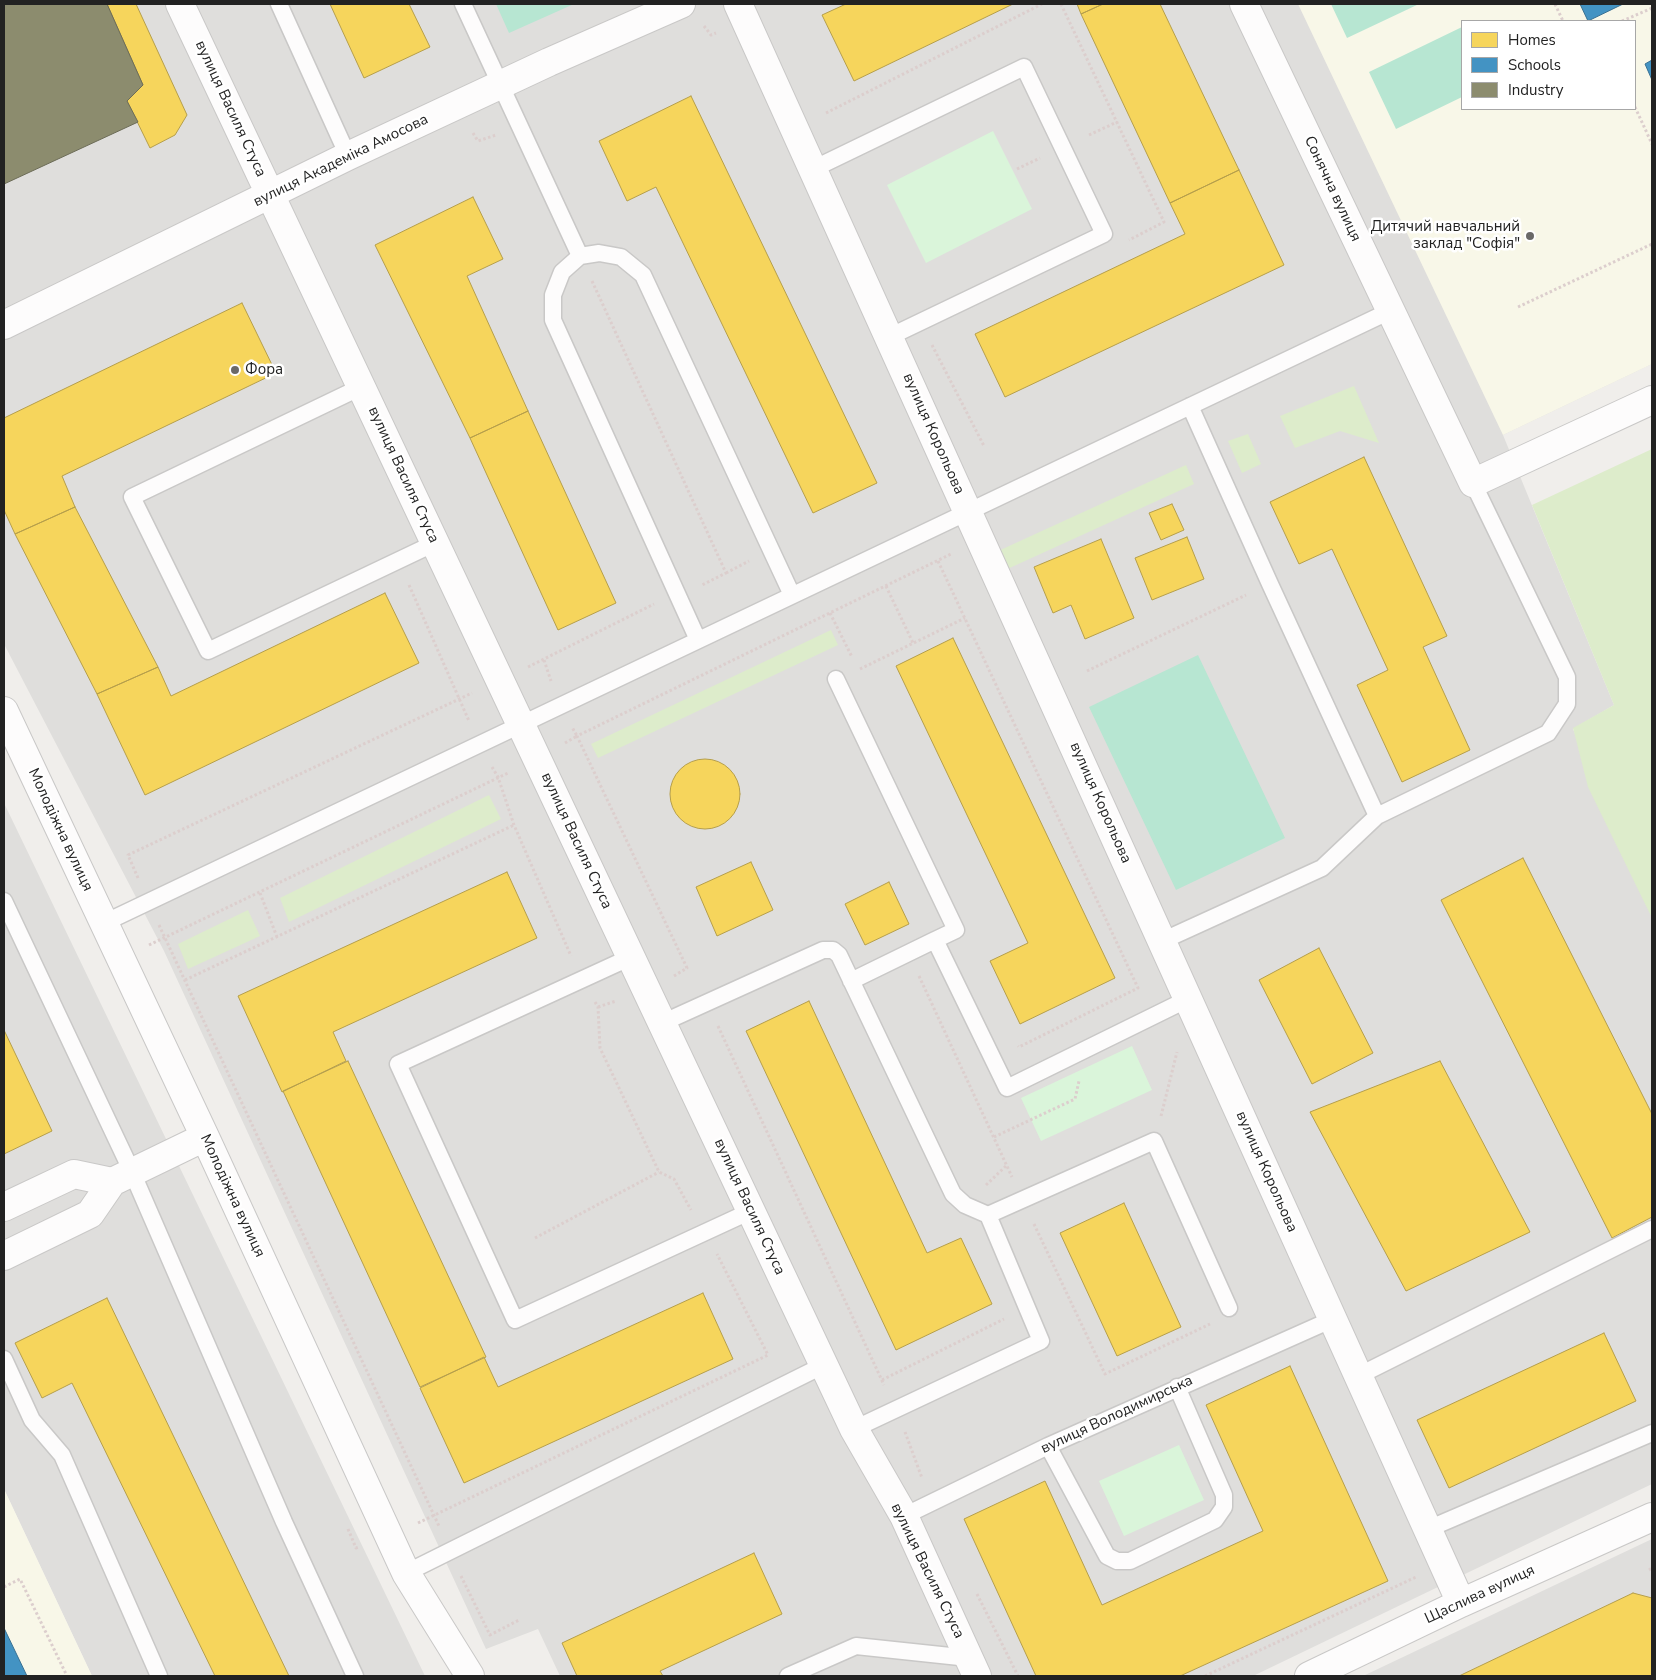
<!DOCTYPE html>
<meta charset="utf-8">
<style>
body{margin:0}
#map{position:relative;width:1656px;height:1680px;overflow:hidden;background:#f0eeeb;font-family:"Nunito Sans",sans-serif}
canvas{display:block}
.frame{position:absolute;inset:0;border:5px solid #222;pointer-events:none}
.legend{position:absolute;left:1461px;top:20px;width:175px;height:90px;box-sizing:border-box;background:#fff;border:1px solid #a7a7a7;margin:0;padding:6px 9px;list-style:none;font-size:15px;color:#222}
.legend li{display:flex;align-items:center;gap:10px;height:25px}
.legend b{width:25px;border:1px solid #a7a7a7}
</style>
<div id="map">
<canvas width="1656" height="1680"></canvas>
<div class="frame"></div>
<ul class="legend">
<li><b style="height:14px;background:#f6d55c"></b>Homes</li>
<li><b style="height:14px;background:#4393c3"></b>Schools</li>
<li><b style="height:14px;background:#8c8c6e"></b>Industry</li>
</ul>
</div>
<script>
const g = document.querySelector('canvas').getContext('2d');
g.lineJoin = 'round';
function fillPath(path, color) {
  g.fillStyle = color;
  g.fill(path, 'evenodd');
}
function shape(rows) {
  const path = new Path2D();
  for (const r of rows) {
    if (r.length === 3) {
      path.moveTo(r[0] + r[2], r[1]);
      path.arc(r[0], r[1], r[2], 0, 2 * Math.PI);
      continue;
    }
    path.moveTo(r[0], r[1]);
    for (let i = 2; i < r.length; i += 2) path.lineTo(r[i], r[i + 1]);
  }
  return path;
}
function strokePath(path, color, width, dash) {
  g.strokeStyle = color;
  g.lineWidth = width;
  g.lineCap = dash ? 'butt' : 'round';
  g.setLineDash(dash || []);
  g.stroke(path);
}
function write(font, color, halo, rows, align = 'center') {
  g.font = font + ' "Nunito Sans",sans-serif';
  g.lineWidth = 5;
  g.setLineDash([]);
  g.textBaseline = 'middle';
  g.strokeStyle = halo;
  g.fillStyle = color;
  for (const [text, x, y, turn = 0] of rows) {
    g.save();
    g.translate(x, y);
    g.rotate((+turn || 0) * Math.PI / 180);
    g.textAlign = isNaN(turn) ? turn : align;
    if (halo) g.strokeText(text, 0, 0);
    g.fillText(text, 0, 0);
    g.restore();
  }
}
fillPath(shape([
 [4,4,1652,4,1652,364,1503,435,1614,705,1573,729,1652,915,1652,1484,1253,1676,560,1676,538,1629,486,1649,164,951,4,644],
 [1462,21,1635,21,1635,109,1462,109],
 [4,803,425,1676,92,1676,4,1489],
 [1652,1539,1652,1676,1363,1676]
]), '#dfdedc');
fillPath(shape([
 [1298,4,1652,4,1652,364,1503,435],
 [1462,21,1635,21,1635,109,1462,109],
 [4,1489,92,1676,4,1676]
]), '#f8f7e8');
fillPath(shape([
 [1354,386,1379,443,1340,431,1295,448,1280,416],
 [1248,434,1261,464,1242,473,1228,441],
 [1652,449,1652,918,1588,787,1573,728,1614,705,1532,505],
 [1186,465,1194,484,1003,571,996,552],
 [831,630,838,645,598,758,591,744],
 [489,795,501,819,289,922,280,898],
 [248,910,260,936,188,969,178,944]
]), '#ddeccb');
fillPath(shape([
 [993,131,1032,209,926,263,887,185],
 [1132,1046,1152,1090,1041,1141,1021,1098],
 [1179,1445,1204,1500,1124,1536,1099,1481]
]), '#daf5da');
fillPath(shape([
 [496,4,574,4,509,33],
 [1331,4,1419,4,1347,38],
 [1462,27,1462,97,1396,129,1369,72],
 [1198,655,1285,838,1176,890,1089,707]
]), '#b7e6d2');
const homes = shape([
 [107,4,136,4,187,115,175,135,150,148,127,101,143,85,107,4],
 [330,4,409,4,430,47,364,78,330,4],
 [846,4,1013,4,854,81,822,15,846,4],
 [1077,4,1103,4,1081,14,1077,4],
 [1103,4,1160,4,1239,170,1170,203,1081,14,1103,4],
 [691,96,877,483,813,513,656,187,627,201,599,141,691,96],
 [1239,170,1284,265,1005,397,975,334,1185,234,1170,203,1239,170],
 [473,197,503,259,467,276,528,411,470,438,375,245,473,197],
 [242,303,276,373,62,476,75,507,15,534,4,510,4,418,242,303],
 [528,411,616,603,558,630,470,438,528,411],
 [1364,457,1447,636,1423,647,1470,750,1402,782,1357,685,1388,670,1332,549,1299,564,1270,502,1364,457],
 [1172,504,1184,530,1161,540,1149,513,1172,504],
 [75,507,158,667,97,694,15,534,75,507],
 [1187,537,1204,579,1152,600,1135,558,1187,537],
 [1101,539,1134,618,1085,639,1071,605,1053,613,1034,567,1101,539],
 [385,593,419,663,145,795,97,694,158,667,171,696,385,593],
 [953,638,1115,978,1020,1024,990,961,1028,943,896,666,953,638],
 [705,794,35],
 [1523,858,1652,1114,1652,1217,1612,1238,1441,900,1523,858],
 [751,862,773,910,717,936,696,887,751,862],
 [507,872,537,938,333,1032,346,1061,282,1092,238,996,507,872],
 [889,882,909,924,865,945,845,904,889,882],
 [1319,948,1373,1053,1312,1084,1259,980,1319,948],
 [809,1001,927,1253,961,1238,992,1304,896,1350,746,1031,809,1001],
 [4,1030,52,1131,4,1154,4,1030],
 [348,1061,486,1357,420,1387,283,1091,348,1061],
 [1440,1061,1530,1232,1406,1291,1310,1112,1440,1061],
 [1124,1203,1181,1327,1117,1356,1060,1233,1124,1203],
 [703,1293,733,1359,464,1483,420,1388,484,1357,498,1387,703,1293],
 [107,1298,289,1676,215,1676,72,1383,42,1398,15,1343,107,1298],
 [1604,1333,1636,1401,1449,1488,1417,1420,1604,1333],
 [1290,1366,1388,1581,1180,1676,1036,1676,964,1519,1045,1481,1102,1605,1263,1531,1206,1405,1290,1366],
 [754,1553,782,1614,660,1671,663,1676,577,1676,562,1643,754,1553],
 [1633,1593,1652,1598,1652,1676,1459,1676,1633,1593]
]);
fillPath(homes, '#f6d55c');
strokePath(homes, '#b69f4b', 1);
const schools = shape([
 [1580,4,1623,4,1588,21,1580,4],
 [1652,60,1652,80,1645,64,1652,60],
 [4,1628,27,1676,4,1676,4,1628]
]);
fillPath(schools, '#4393c3');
strokePath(schools, '#397193', 1);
const industry = shape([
 [4,4,107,4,143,85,127,101,138,122,4,184,4,4]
]);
fillPath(industry, '#8c8c6e');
strokePath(industry, '#6c6c57', 1);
const service = shape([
 [279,4,348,156],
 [463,4,580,256],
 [813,169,1024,67,1104,234,889,337],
 [361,387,132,497,208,651,435,543],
 [698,640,553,320,553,295,562,272,580,256,599,253,621,257,643,275,792,595],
 [836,679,956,930,935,940],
 [1377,816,1548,733,1567,704,1567,677,1473,483],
 [4,901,132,1172,284,1522,355,1676],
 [104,923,1390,311],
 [1162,941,1322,868,1377,816,1270,584,1190,406],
 [631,957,398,1064,515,1320,751,1211],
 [851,981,935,940,1007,1088,1188,999],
 [662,1023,823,950,833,950,839,955,953,1194,965,1205,988,1215,1041,1341,854,1429],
 [988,1215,1154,1141,1229,1308],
 [4,1359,32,1420,62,1455,159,1676],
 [1358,1376,1652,1229],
 [1048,1446,1107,1556,1117,1561,1130,1561,1215,1520,1224,1507,1224,1495,1177,1387],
 [904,1516,1048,1446,1333,1319],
 [1428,1529,1652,1433],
 [406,1573,824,1365],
 [788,1676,856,1646,969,1658]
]);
const minor = shape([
 [180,4,854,1429,904,1516,977,1676],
 [738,4,1461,1603],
 [1244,4,1473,483,1652,400],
 [4,325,348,156,549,62,681,4],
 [4,711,205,1137,406,1573,470,1676],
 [4,1207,74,1174,112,1182],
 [4,1256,90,1214,112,1182,205,1137],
 [1309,1676,1461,1603,1652,1517]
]);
strokePath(service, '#c9c8c7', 19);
strokePath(minor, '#c9c8c7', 30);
strokePath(shape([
 [1061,4,1164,222,1129,240],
 [1555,4,1563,21],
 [1622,21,1652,8],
 [704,26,711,35,716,33],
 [1635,107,1652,144],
 [826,113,1042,4],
 [473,133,478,141,496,135],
 [1089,135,1117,122],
 [1017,169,1040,158],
 [592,281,726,573,702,585],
 [1518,307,1652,244],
 [932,345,984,446],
 [938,561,1138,988,1019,1047,1018,1046],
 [726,573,749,561],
 [409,585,469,721],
 [886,586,913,643],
 [830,613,852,657],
 [544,660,551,681],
 [528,667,654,604],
 [860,669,965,618],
 [1087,671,1246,595],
 [565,743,577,736,572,727],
 [492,767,498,777,514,825,571,956],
 [138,878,128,855,472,693],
 [260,893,277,937],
 [159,925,439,1526],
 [149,945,508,773],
 [674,976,687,968,577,736,951,554],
 [919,976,1012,1177],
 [185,980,514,825],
 [595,1002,598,1007,600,1048,659,1172,674,1179,691,1210],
 [598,1007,616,1001],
 [718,1026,884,1385],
 [1161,1116,1177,1052],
 [994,1137,1075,1099,1079,1081],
 [986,1185,1007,1165],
 [1034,1224,1105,1374,1210,1324],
 [535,1238,659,1172],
 [882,1380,1004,1319],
 [905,1432,922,1478],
 [418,1523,768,1355,717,1254],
 [348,1529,356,1548,359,1547],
 [1649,1570,1652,1568],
 [461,1576,490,1635,519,1620],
 [4,1587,20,1579,67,1676],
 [977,1594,1018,1676],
 [1205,1676,1416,1577]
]), '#dccecd', 3, [2.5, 2.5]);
strokePath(service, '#fdfcfc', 16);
strokePath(minor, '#fdfcfc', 28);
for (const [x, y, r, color] of [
 [1530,236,5,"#6a6968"],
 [235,370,5,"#6a6968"]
]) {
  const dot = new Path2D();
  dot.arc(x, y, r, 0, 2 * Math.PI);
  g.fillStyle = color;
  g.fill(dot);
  strokePath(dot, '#fff', 2);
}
write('15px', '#222', '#fff', [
 ["вулиця Василя Стуса",230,109,65],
 ["вулиця Академіка Амосова",341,161,-26],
 ["Сонячна вулиця",1332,189,65],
 ["вулиця Корольова",933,434,66],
 ["вулиця Василя Стуса",403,475,65],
 ["вулиця Корольова",1100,803,66],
 ["Молодіжна вулиця",60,830,65],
 ["вулиця Василя Стуса",576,841,65],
 ["вулиця Корольова",1266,1172,66],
 ["Молодіжна вулиця",232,1196,65],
 ["вулиця Василя Стуса",749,1207,65],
 ["вулиця Володимирська",1117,1415,-25],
 ["вулиця Василя Стуса",927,1571,64],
 ["Щаслива вулиця",1480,1595,-25]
]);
write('15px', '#222', '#fff', [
 ["Дитячий навчальний",1520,227],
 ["заклад \"Софія\"",1520,244],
 ["Фора",245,370,"left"]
], 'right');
</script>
